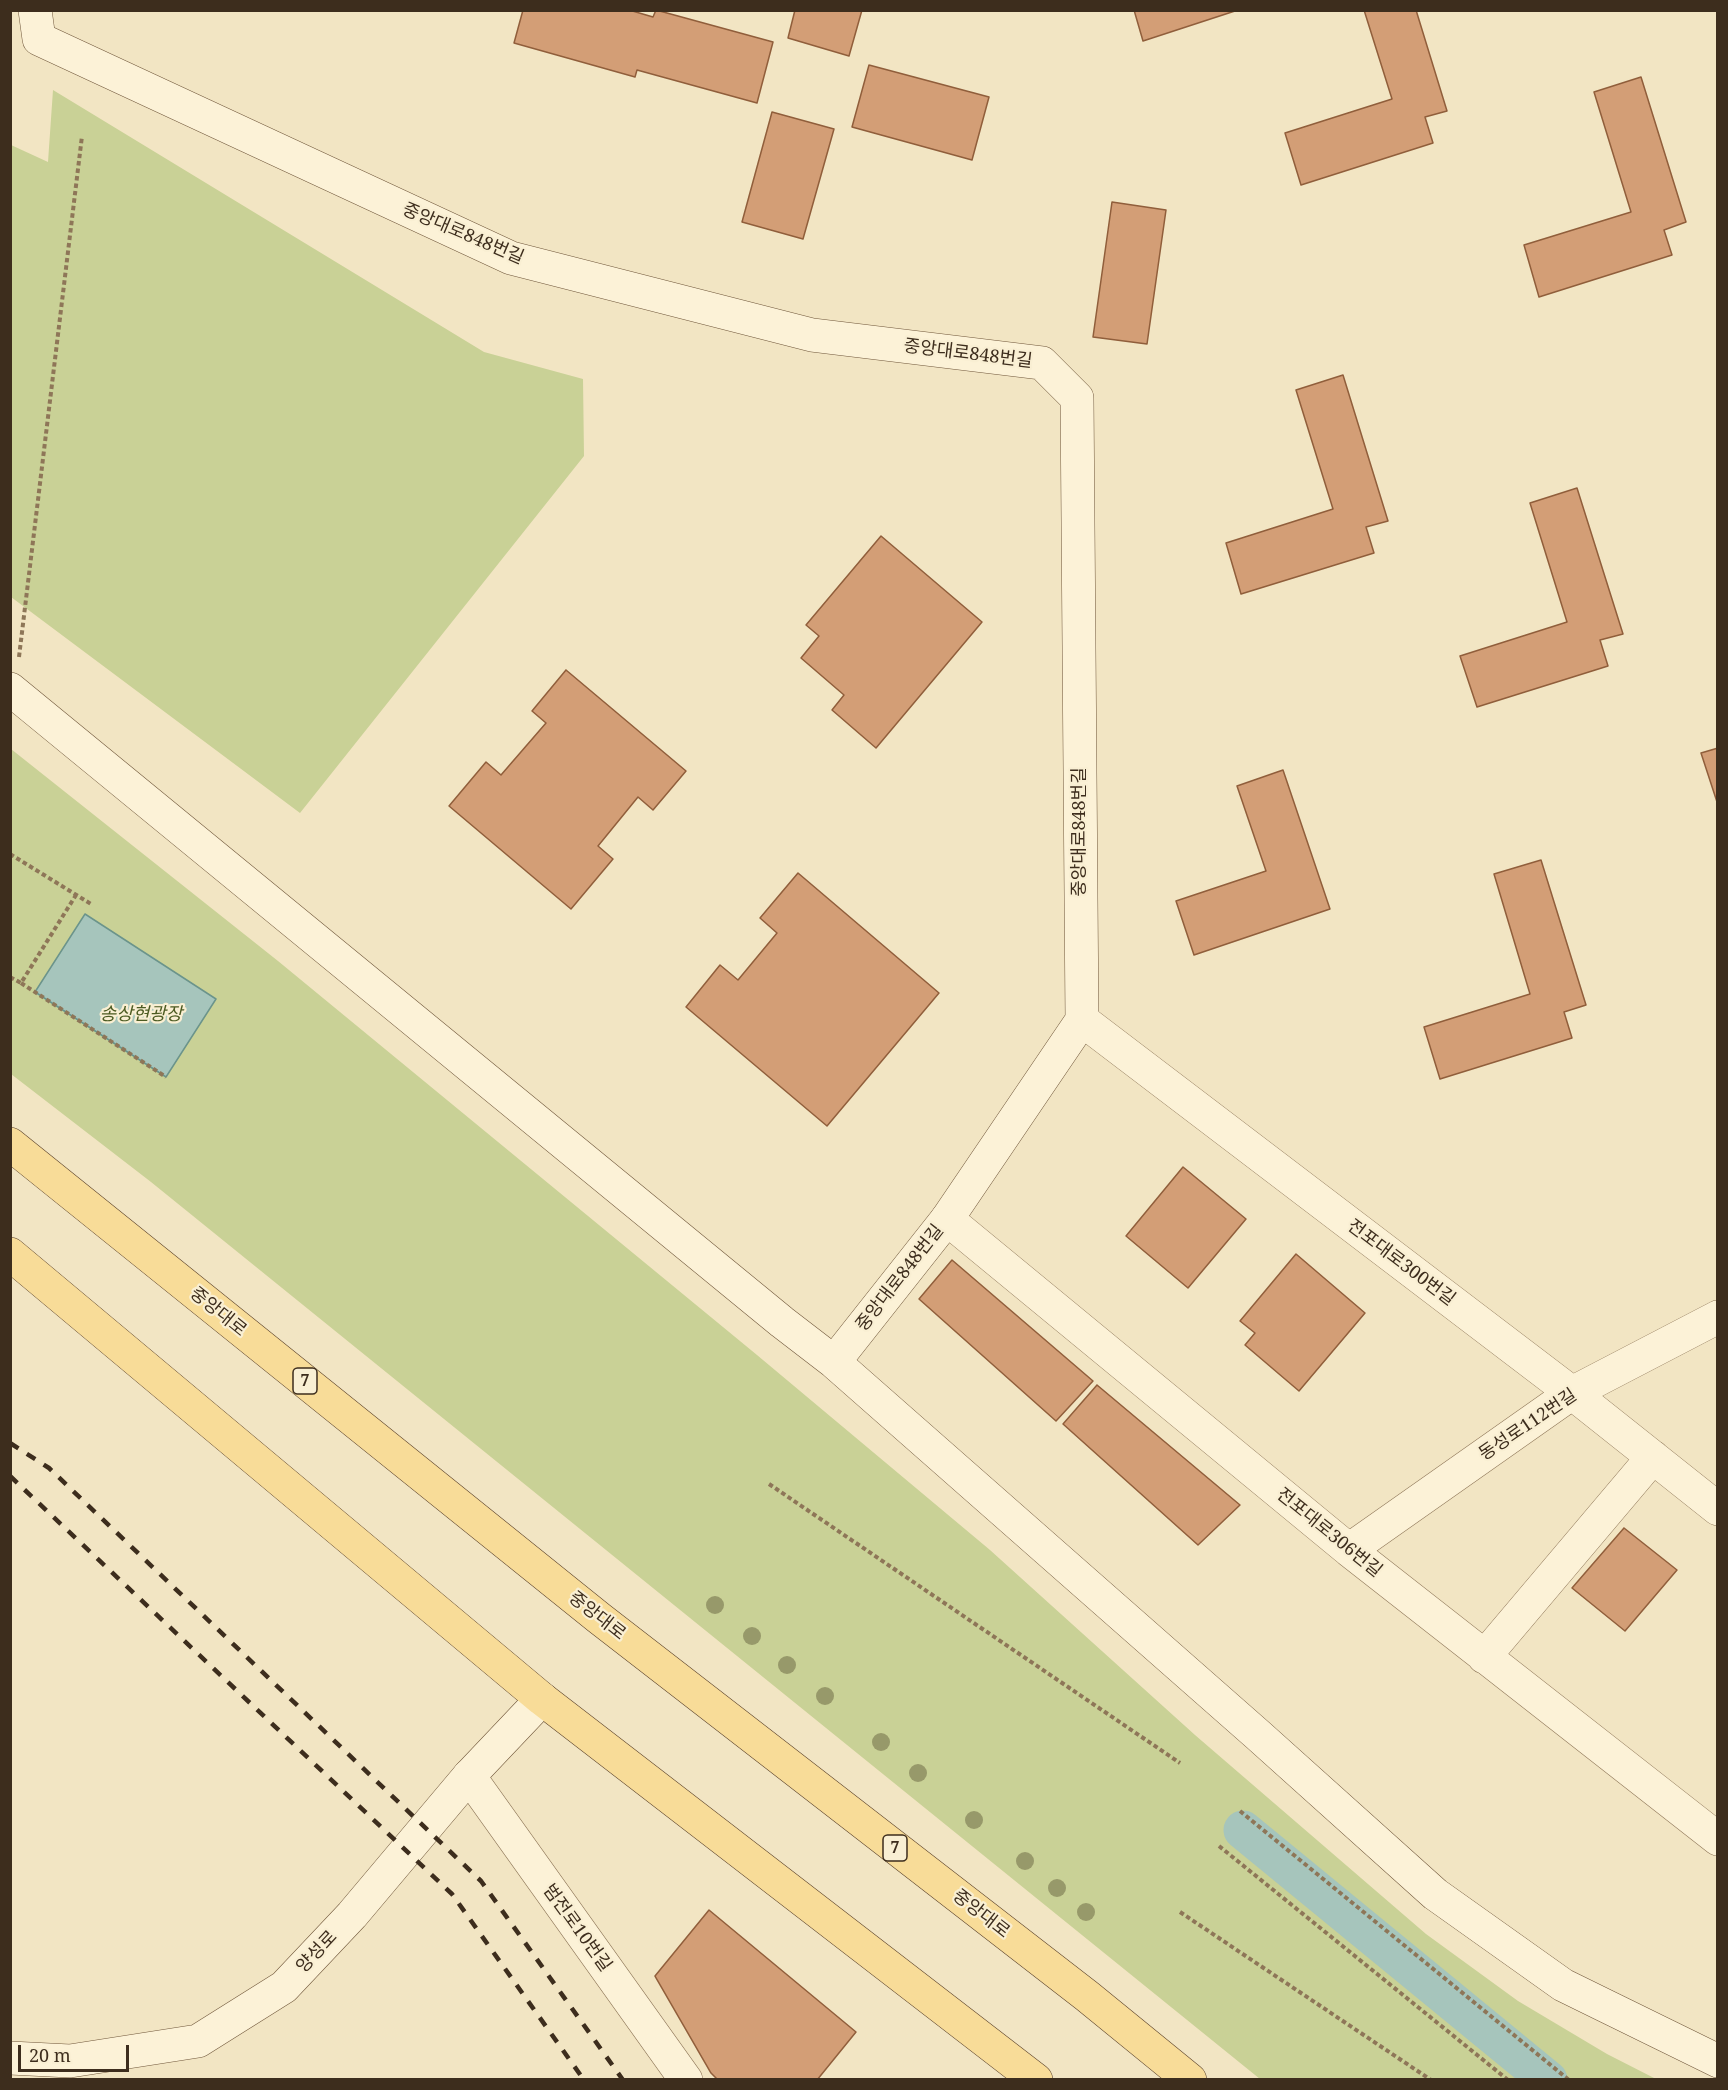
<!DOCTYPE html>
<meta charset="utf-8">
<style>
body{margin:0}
#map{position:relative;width:1728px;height:2090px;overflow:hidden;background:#f2e5c3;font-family:"Noto Serif",serif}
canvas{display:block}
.frame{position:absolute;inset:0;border:12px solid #3d2d1d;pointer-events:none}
.scale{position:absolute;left:18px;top:2045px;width:111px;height:27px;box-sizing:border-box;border:3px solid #3d2d1d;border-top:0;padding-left:8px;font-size:18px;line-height:21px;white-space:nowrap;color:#3d2d1d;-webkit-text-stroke:4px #f9efd3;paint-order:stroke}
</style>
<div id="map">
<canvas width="1728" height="2090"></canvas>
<div class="frame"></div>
<div class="scale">20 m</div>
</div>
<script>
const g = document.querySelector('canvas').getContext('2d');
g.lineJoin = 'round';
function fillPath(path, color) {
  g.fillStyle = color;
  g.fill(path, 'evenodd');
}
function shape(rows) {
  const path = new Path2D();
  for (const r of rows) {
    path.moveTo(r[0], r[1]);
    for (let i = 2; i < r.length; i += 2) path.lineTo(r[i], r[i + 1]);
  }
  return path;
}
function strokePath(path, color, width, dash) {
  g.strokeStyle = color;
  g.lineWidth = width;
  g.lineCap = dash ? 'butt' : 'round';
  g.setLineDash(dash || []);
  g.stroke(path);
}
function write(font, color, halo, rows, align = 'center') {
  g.font = font + ' "Noto Serif","Noto Sans KR",serif';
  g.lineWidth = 4.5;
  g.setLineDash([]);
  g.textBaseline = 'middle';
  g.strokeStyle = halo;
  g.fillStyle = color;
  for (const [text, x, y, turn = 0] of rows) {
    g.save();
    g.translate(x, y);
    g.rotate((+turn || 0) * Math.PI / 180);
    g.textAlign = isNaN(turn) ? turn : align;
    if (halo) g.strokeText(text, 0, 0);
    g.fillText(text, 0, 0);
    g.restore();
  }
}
fillPath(shape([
 [53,90,484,352,583,379,584,456,300,813,11,597,11,145,48,162],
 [11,749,278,961,757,1355,990,1550,1195,1735,1426,1934,1518,2001,1607,2054,1656,2079,1260,2079,151,1182,11,1074]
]), '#c9d196');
const water = shape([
 [85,914,216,999,166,1077,35,992,85,914]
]);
fillPath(water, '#a6c5bc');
strokePath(water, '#6b948b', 1.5);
strokePath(shape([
 [1243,1830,1548,2080]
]), '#a6c5bc', 39);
const building = shape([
 [523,10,629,10,653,17,656,10,773,42,757,103,637,70,635,77,514,43,523,10],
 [795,10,862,10,849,56,788,38,795,10],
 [1134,10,1238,10,1143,41,1134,10],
 [1364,10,1416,10,1447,111,1425,117,1433,143,1301,185,1285,133,1392,99,1364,10],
 [869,65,989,97,972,160,852,127,869,65],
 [1641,77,1686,222,1664,230,1672,255,1539,297,1524,245,1631,212,1594,92,1641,77],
 [772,112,834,129,803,239,742,222,772,112],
 [1112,202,1166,210,1147,344,1093,337,1112,202],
 [1343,375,1388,521,1366,527,1374,553,1241,594,1226,543,1333,509,1296,390,1343,375],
 [1577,488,1623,634,1600,640,1608,666,1477,707,1460,656,1567,622,1530,503,1577,488],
 [881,536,982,622,876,748,832,710,844,695,801,658,819,636,806,625,881,536],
 [566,670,686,771,653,810,638,797,598,846,613,859,571,909,449,806,486,762,501,775,546,723,532,711,566,670],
 [1718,748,1718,805,1701,753,1718,748],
 [1283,770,1330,909,1194,955,1176,901,1266,871,1237,786,1283,770],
 [1541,860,1586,1005,1564,1012,1572,1038,1440,1079,1424,1027,1530,994,1494,874,1541,860],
 [798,873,939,993,827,1126,686,1007,720,965,738,980,777,933,760,918,798,873],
 [1183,1167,1246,1219,1188,1288,1126,1236,1183,1167],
 [1296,1254,1365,1313,1299,1391,1245,1345,1255,1333,1240,1321,1296,1254],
 [952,1260,1093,1381,1056,1421,919,1299,952,1260],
 [1097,1385,1240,1505,1198,1545,1063,1424,1097,1385],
 [1624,1528,1677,1570,1625,1631,1572,1588,1624,1528],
 [709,1910,856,2032,817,2080,718,2080,711,2073,655,1976,709,1910]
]);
fillPath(building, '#d39e76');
strokePath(building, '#905e3b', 1.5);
const street = shape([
 [1082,1020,1572,1393,1718,1509],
 [947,1219,1349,1550,1718,1839],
 [1349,1550,1572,1393,1718,1317],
 [1484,1657,1653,1457],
 [469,1776,686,2080]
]);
const secondary = shape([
 [35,10,39,39,511,258,812,335,1042,363,1077,398,1082,1020,947,1219,834,1362],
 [10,689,782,1322,834,1362,1258,1735,1435,1894,1563,1985,1718,2061],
 [10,2058,70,2061,198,2041,284,1987,352,1915,469,1776,542,1699]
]);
const primary = shape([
 [10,1144,599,1618,1087,1996,1190,2080],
 [10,1254,542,1699,1036,2080]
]);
strokePath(street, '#8e7658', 34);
strokePath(secondary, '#70573b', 34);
strokePath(primary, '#5c432c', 34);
strokePath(shape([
 [19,657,82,136],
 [10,854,91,904],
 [10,977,21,983,76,895],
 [21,983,166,1077],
 [769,1484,1180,1763],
 [1240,1811,1569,2080],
 [1219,1846,1508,2080],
 [1180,1912,1431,2080]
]), '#8e7658', 4, [4.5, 3]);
strokePath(street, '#fcf2d7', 33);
strokePath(secondary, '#fcf2d7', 33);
strokePath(primary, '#f8dc98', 33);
strokePath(shape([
 [10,1443,49,1468,481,1881,623,2080],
 [10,1476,452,1894,584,2080]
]), '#3d2d1d', 4.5, [10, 10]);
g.fillStyle = '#97996a';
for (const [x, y] of [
 [715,1605],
 [752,1636],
 [787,1665],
 [825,1696],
 [881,1742],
 [918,1773],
 [974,1820],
 [1025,1861],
 [1057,1888],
 [1086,1912]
]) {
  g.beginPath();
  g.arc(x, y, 9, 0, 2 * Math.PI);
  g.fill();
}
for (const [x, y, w] of [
 [305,1381,24],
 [895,1848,24]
]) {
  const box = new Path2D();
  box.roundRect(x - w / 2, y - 13, w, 26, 4.5);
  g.fillStyle = '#f9efd3';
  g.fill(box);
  strokePath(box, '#3d2d1d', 1.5);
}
write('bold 16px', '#3d2d1d', null, [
 ["7",305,1381],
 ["7",895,1848]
]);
write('18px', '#3d2d1d', '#f9efd3', [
 ["중앙대로848번길",463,234,23],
 ["중앙대로848번길",968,354,7],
 ["중앙대로848번길",1080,832,-90],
 ["전포대로300번길",1401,1263,37],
 ["중앙대로848번길",900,1278,-52],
 ["중앙대로",218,1312,39],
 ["동성로112번길",1528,1425,-34],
 ["전포대로306번길",1329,1533,39],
 ["중앙대로",597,1616,38],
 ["중앙대로",981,1914,38],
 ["범전로10번길",577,1928,54],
 ["양성로",317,1952,-47]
]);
write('italic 18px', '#4c5b22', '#f9efd3', [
 ["송상현광장",141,1015]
]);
</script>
